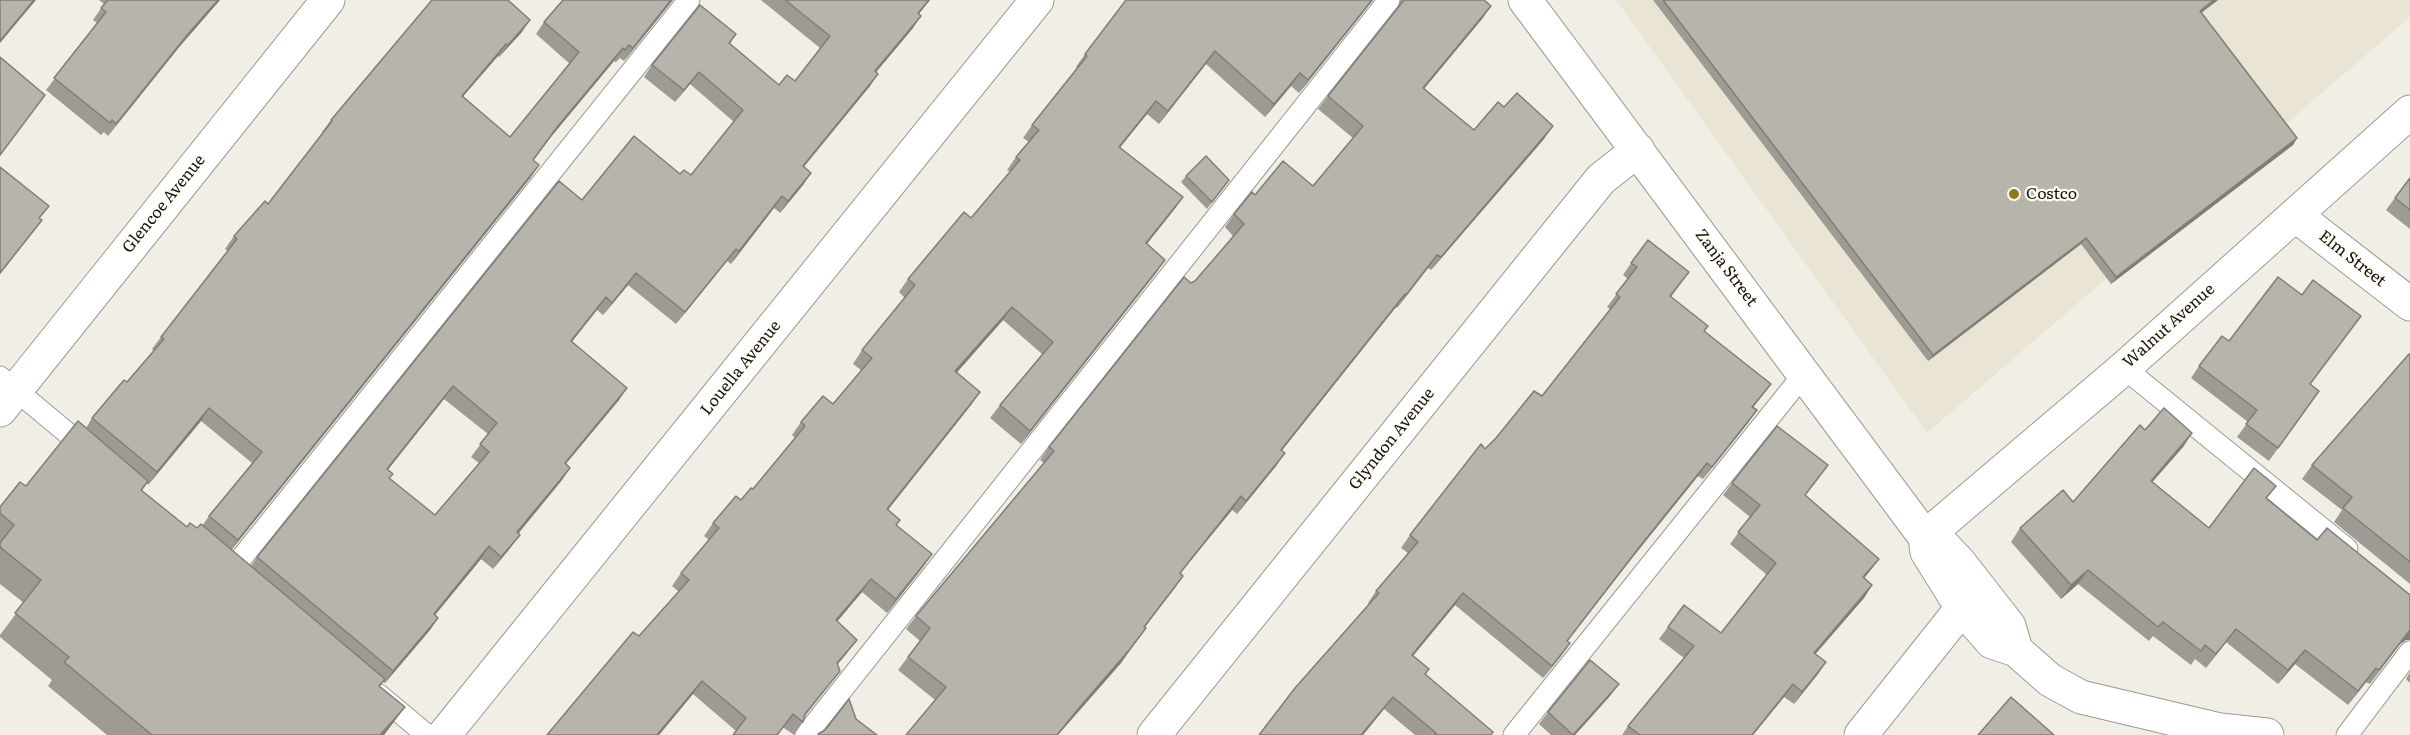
<!DOCTYPE html>
<style>
body{margin:0}
canvas{display:block;background:#f1efe5}
</style>
<canvas width="2410" height="735"></canvas>
<script>
const g = document.querySelector('canvas').getContext('2d');
g.lineJoin = 'round';
function fillPath(path, color) {
  g.fillStyle = color;
  g.fill(path, 'evenodd');
}
function shape(rows) {
  const path = new Path2D();
  for (const r of rows) {
    path.moveTo(r[0], r[1]);
    for (let i = 2; i < r.length; i += 2) path.lineTo(r[i], r[i + 1]);
  }
  return path;
}
function strokePath(path, color, width, dash) {
  g.strokeStyle = color;
  g.lineWidth = width;
  g.lineCap = dash ? 'butt' : 'round';
  g.setLineDash(dash || []);
  g.stroke(path);
}
function write(font, color, halo, rows, align = 'center') {
  g.font = font + ' Literata,serif';
  g.lineWidth = 4.5;
  g.setLineDash([]);
  g.textBaseline = 'middle';
  g.strokeStyle = halo;
  g.fillStyle = color;
  for (const [text, x, y, turn = 0] of rows) {
    g.save();
    g.translate(x, y);
    g.rotate((+turn || 0) * Math.PI / 180);
    g.textAlign = isNaN(turn) ? turn : align;
    if (halo) g.strokeText(text, 0, 0);
    g.fillText(text, 0, 0);
    g.restore();
  }
}
fillPath(shape([
 [1616,0,2410,0,2410,17,1927,433]
]), '#e9e4d4');
const service = shape([
 [2124,368,2347,549],
 [0,377,89,451],
 [231,571,689,0],
 [379,695,427,735],
 [806,735,1389,0],
 [1514,735,1804,374],
 [2347,735,2410,652]
]);
const minor = shape([
 [1525,0,1925,537,1927,552,1962,608,1992,642,2016,650,2050,680,2081,697,2220,730,2267,735],
 [2295,215,2410,304],
 [0,410,328,0],
 [1925,537,2124,368,2410,112],
 [1939,541,1959,562,2009,626,2016,650],
 [444,735,1037,0],
 [1154,735,1601,179,1638,150],
 [1861,735,1962,608]
]);
strokePath(service, '#9c9a91', 23);
strokePath(minor, '#9c9a91', 35);
strokePath(service, '#fff', 21);
strokePath(minor, '#fff', 33);
fillPath(shape([
 [99,0,220,0,180,46,108,136,104,132,101,135,46,90,97,23,93,20,104,4],
 [673,0,624,61,620,58,616,62,614,61,550,138,533,160,531,177,231,550,251,566,257,557,582,200,680,174,691,175,734,122,690,84,675,102,644,77,652,65,736,34,730,44,779,85,795,81,820,48,761,0,930,0,919,14,913,28,876,72,870,86,804,167,811,173,803,185,780,213,774,208,731,264,727,261,676,324,628,285,603,315,597,310,572,341,619,400,566,464,570,468,562,480,518,533,511,547,493,569,481,559,435,615,438,618,430,630,385,683,383,682,380,686,405,707,384,735,107,735,48,686,52,680,0,637,0,635,24,603,0,584,0,507,26,486,86,428,92,418,127,382,154,351,152,349,161,337,228,251,225,249,234,236,268,204,323,133,322,132,331,120,522,32,499,57,498,56,463,96,510,137,570,64,536,34,544,22],
 [444,399,488,434,471,457,479,463,435,515,390,479,388,469],
 [201,421,252,463,209,516,202,526,197,528,187,527,142,491,147,483,148,485],
 [1373,0,1299,93,1291,86,1265,117,1206,64,1159,124,1147,114,1120,147,1183,197,1147,244,1156,273,1021,444,990,418,1000,405,1042,354,1003,320,956,373,980,392,971,405,888,510,896,526,932,554,923,567,887,613,862,592,837,622,847,653,837,665,840,671,804,716,803,722,794,735,784,728,736,731,693,694,659,735,547,735,639,636,679,592,672,586,681,573,709,540,704,536,713,523,753,489,795,438,792,435,801,422,833,404,861,370,853,364,862,350,905,298,899,292,908,279,971,218,1010,172,1007,170,1016,157,1029,142,1023,138,1032,125,1077,68,1076,67,1085,54],
 [1400,0,1484,0,1491,6,1482,19,1424,88,1474,130,1544,139,1431,270,1428,268,1397,308,1396,307,1282,450,1285,453,1276,466,1237,514,1232,510,1180,573,1174,589,1144,627,1121,663,1070,721,935,700,898,670,920,641,906,629,916,616,1044,463,1040,460,1049,447,1191,283,1195,281,1233,236,1225,227,1234,214,1255,195,1313,186,1353,138,1318,109,1328,96,1399,6],
 [1653,0,2218,0,2201,12,2297,138,2293,145,2111,284,2081,244,1928,361],
 [1186,176,1229,180,1207,209,1181,182],
 [2410,178,2410,229,2386,210],
 [1631,263,1689,272,1671,297,1704,331,1771,384,1753,407,1748,423,1703,479,1698,476,1632,558,1567,641,1561,656,1543,678,1455,605,1413,655,1429,669,1425,674,1491,735,1415,735,1384,709,1363,735,1259,735,1369,604,1368,603,1376,591,1408,553,1401,548,1410,535,1485,449,1542,396,1610,309,1607,307,1628,279,1623,275],
 [2302,295,2352,328,2310,384,2319,391,2269,461,2237,437,2248,422,2191,378,2199,366,2229,341],
 [2410,355,2410,584,2334,522,2342,510,2302,479,2312,465],
 [2145,430,2192,433,2183,447,2152,482,2209,528,2267,498,2406,640,2400,644,2370,684,2366,682,2348,705,2295,664,2278,684,2226,642,2206,668,2195,659,2191,665,2153,636,2149,641,2078,584,2061,599,2011,542,2020,528,2073,502],
 [1819,478,1805,495,1870,571,1864,578,1872,585,1864,598,1815,654,1826,662,1818,674,1794,704,1784,697,1753,735,1622,735,1628,726,1684,658,1659,639,1668,627,1721,633,1767,575,1730,544,1750,517,1723,495,1732,483],
 [2410,672,2410,683,2406,679],
 [1610,696,1575,735,1551,735,1539,724,1548,712]
]), '#9d9b93');
fillPath(shape([
 [34,0,36,0,0,43,0,41],
 [218,0,220,0,180,46,108,136,188,34],
 [671,0,673,0,624,61,633,48],
 [929,0,930,0,909,25,918,13],
 [1372,0,1373,0,1299,93,1308,80],
 [2214,0,2218,0,2196,17,2200,11],
 [1491,6,1482,19,1414,101,1423,88],
 [921,16,913,28,867,83,875,71],
 [530,20,522,32,499,57,508,45],
 [506,44,498,56,453,108,462,96],
 [623,48,614,61,550,138,524,172,558,126],
 [1215,51,1206,64,1159,124,1168,111],
 [699,72,690,84,675,102,684,90],
 [1300,73,1291,86,1265,117,1274,104],
 [878,74,870,86,794,178,803,166],
 [1156,101,1147,114,1110,160,1119,147],
 [1553,126,1544,139,1431,270,1441,257],
 [2297,138,2293,145,2111,284,2116,277],
 [539,165,531,177,229,553,238,540],
 [811,173,803,185,780,213,788,201],
 [782,196,774,208,731,264,739,251],
 [1183,197,1174,210,1137,256,1146,243],
 [42,220,33,232,0,274,0,273],
 [2086,238,2081,244,1928,361,1933,355],
 [736,249,727,261,676,324,685,312],
 [1437,255,1428,268,1397,308,1406,295],
 [1165,260,1156,273,1021,444,1030,431],
 [636,273,628,285,603,315,612,303],
 [1405,294,1396,307,1272,463,1281,450],
 [606,297,597,310,563,353,571,341],
 [1012,307,1003,320,946,385,955,371],
 [1771,384,1762,396,1744,419,1752,407],
 [453,386,444,399,379,481,387,469],
 [627,388,619,400,556,475,565,463],
 [980,392,971,405,878,522,887,509],
 [209,408,201,421,148,485,157,472],
 [1757,410,1748,423,1703,479,1712,467],
 [2192,433,2183,447,2141,495,2151,481],
 [1285,453,1276,466,1237,514,1246,501],
 [1707,463,1698,476,1632,558,1558,653,1641,545],
 [570,468,562,480,509,545,517,532],
 [1241,496,1232,510,1170,586,1180,573],
 [520,535,511,547,493,569,501,557],
 [489,546,481,559,426,626,434,614],
 [932,554,923,567,887,613,896,599],
 [1879,559,1870,571,1854,590,1863,577],
 [2088,570,2078,584,2061,599,2071,585],
 [1183,576,1174,589,1135,640,1144,627],
 [871,579,862,592,826,634,836,620],
 [1872,585,1864,598,1806,665,1814,653],
 [1463,593,1455,605,1404,667,1412,655],
 [438,618,430,630,385,683,393,671],
 [1146,628,1121,663,1058,735,1057,735],
 [2236,629,2206,668,2216,654],
 [2410,630,2410,640,2406,640,2400,644,2370,684],
 [857,640,847,653,828,676,837,663],
 [1570,643,1561,656,1543,678,1552,666],
 [2305,650,2295,664,2278,684,2288,670],
 [1826,662,1818,674,1794,704,1802,692],
 [2376,668,2366,682,2348,705,2358,691],
 [840,671,830,684,801,721,801,720],
 [702,681,693,694,659,735,657,735],
 [1619,684,1610,696,1575,735,1573,735],
 [1793,684,1784,697,1753,735,1752,735],
 [1393,697,1384,709,1363,735,1361,735],
 [405,707,384,735,380,735]
]), '#807e78');
const building = shape([
 [0,0,34,0,0,41,0,0],
 [108,0,218,0,188,34,116,124,112,120,110,123,54,78,106,12,101,8,108,0],
 [432,0,508,0,530,20,508,45,506,44,462,96,510,137,579,52,544,22,563,0,671,0,633,48,629,45,625,50,623,48,558,126,533,160,539,165,238,540,209,516,262,452,209,408,157,472,92,418,124,380,127,382,164,339,161,337,237,239,234,236,265,201,268,204,332,121,331,120,432,0],
 [785,0,929,0,918,13,921,16,875,71,878,74,803,166,811,173,788,201,782,196,739,251,736,249,685,312,636,273,612,303,606,297,571,341,627,388,565,463,570,468,517,532,520,535,501,557,489,546,434,614,438,618,393,671,257,557,559,181,582,200,634,136,680,174,684,170,691,175,743,110,699,72,684,90,652,65,700,5,736,34,729,43,779,85,787,75,795,81,830,36,785,0],
 [453,386,497,423,480,444,489,452,435,515,389,478,393,474,387,469,453,386],
 [1126,0,1372,0,1308,80,1300,73,1274,104,1215,51,1168,111,1156,101,1119,147,1183,197,1146,243,1165,260,1030,431,1000,405,1053,342,1012,307,955,371,980,392,887,509,900,520,896,525,932,554,896,599,871,579,836,620,857,640,837,663,840,671,805,714,803,722,793,714,777,735,733,735,746,718,702,681,657,735,547,735,633,632,639,636,689,580,681,573,719,528,713,523,736,496,741,500,751,488,753,489,805,426,801,422,823,396,833,404,872,358,862,350,915,285,908,279,964,212,971,218,1020,160,1016,157,1039,130,1032,125,1087,56,1085,54,1126,0],
 [1404,0,1484,0,1491,6,1423,88,1474,130,1498,102,1504,107,1517,93,1553,126,1441,257,1437,255,1406,295,1405,294,1281,450,1285,453,1246,501,1241,496,1180,573,1183,576,1144,627,1146,628,1130,649,1079,708,1057,735,906,735,946,687,908,657,930,628,916,616,1054,451,1049,447,1184,277,1191,283,1195,281,1244,224,1234,214,1252,192,1255,195,1283,161,1313,186,1363,126,1328,96,1404,0],
 [1663,0,2214,0,2200,11,2297,138,2116,277,2086,238,1933,355,1663,0],
 [0,57,45,95,0,155,0,57],
 [1206,156,1229,180,1212,202,1186,176,1206,156],
 [0,167,49,206,39,218,42,220,0,273,0,167],
 [2410,178,2410,210,2395,198,2410,178],
 [1648,240,1689,272,1670,296,1708,326,1704,331,1771,384,1752,407,1757,410,1712,467,1707,463,1641,545,1567,641,1570,643,1552,666,1463,593,1412,655,1429,669,1425,674,1493,732,1491,735,1435,735,1436,733,1393,697,1361,735,1259,735,1295,688,1379,593,1376,591,1418,542,1410,535,1481,444,1485,449,1496,438,1534,391,1542,396,1620,297,1616,294,1637,267,1631,263,1648,240],
 [2278,277,2302,295,2313,280,2361,316,2310,384,2319,391,2278,448,2246,424,2257,410,2199,366,2222,336,2229,341,2278,277],
 [2409,354,2410,355,2410,562,2343,508,2352,497,2312,465,2409,354],
 [2164,408,2192,433,2151,481,2209,528,2254,468,2276,486,2266,498,2317,540,2327,528,2410,595,2410,630,2379,670,2376,668,2358,691,2305,650,2288,670,2236,629,2216,654,2205,645,2201,651,2163,622,2158,627,2088,570,2071,585,2020,528,2063,490,2073,502,2140,425,2145,430,2164,408],
 [78,421,148,481,141,490,187,527,190,523,197,528,201,524,385,679,379,686,405,707,380,735,152,735,64,662,69,657,15,613,41,580,0,547,0,543,14,525,0,513,0,507,20,482,26,486,78,421],
 [1777,426,1828,465,1805,495,1879,559,1863,577,1872,585,1814,653,1826,662,1802,692,1793,684,1752,735,1640,735,1628,726,1694,646,1668,627,1684,605,1721,633,1776,563,1738,532,1760,505,1732,483,1777,426],
 [1590,660,1619,684,1573,735,1548,712,1590,660],
 [2011,697,2054,735,1978,735,2011,697],
 [849,699,856,719,877,735,819,735,818,734,825,730,849,699]
]);
fillPath(building, '#b7b4ab');
strokePath(building, '#807e78', 1.5);
for (const [x, y, r, color] of [
 [2014,194,6,"#8f791f"]
]) {
  const dot = new Path2D();
  dot.arc(x, y, r, 0, 2 * Math.PI);
  g.fillStyle = color;
  g.fill(dot);
  strokePath(dot, '#fffcf3', 2);
}
write('16px', '#12110e', '#fffcf3', [
 ["Costco",2026,194]
], 'left');
write('16px', '#12110e', '#fffcf3', [
 ["Glencoe Avenue",164,204,-51],
 ["Elm Street",2352,259,38],
 ["Zanja Street",1726,268,53],
 ["Walnut Avenue",2169,326,-42],
 ["Louella Avenue",741,368,-51],
 ["Glyndon Avenue",1392,439,-51]
]);
</script>
